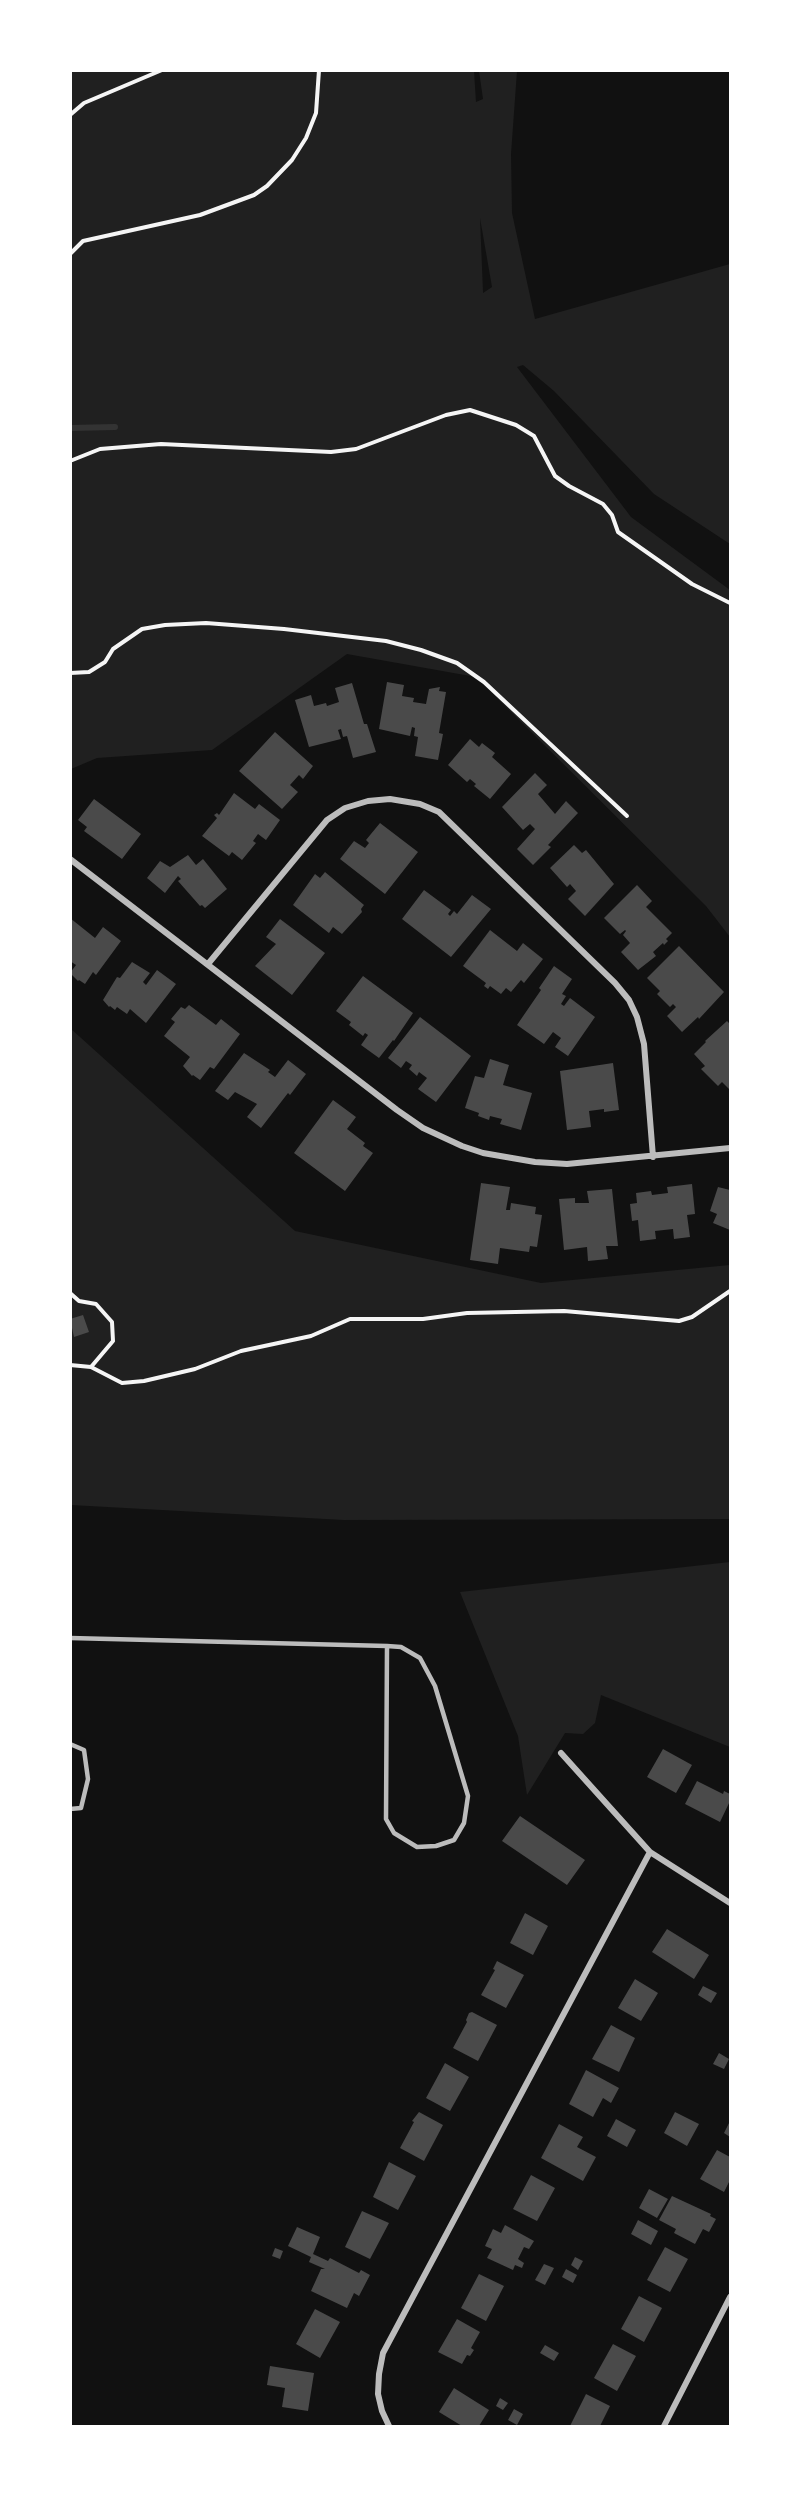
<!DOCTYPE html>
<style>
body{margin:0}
#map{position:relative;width:801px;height:2497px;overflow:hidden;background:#111;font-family:"Source Sans 3",sans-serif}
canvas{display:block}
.frame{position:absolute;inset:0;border:72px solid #fff;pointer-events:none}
</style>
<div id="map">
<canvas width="801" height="2497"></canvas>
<div class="frame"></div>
</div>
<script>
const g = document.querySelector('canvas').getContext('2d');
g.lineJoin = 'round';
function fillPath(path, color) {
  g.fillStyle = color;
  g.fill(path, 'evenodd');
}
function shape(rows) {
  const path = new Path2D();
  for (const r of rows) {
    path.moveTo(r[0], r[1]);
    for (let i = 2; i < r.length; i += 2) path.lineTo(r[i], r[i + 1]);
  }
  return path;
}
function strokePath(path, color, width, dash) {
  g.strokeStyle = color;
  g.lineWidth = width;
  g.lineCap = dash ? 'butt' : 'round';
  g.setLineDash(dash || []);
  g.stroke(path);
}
fillPath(shape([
 [71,71,474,71,476,102,483,99,479,71,517,71,511,154,512,213,535,319,730,264,730,544,654,494,554,391,523,365,517,367,631,517,730,590,730,937,706,906,476,677,347,654,212,750,97,758,71,769],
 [480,218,492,287,483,293,483,292],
 [70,1028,295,1231,541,1283,730,1265,730,1519,344,1520,71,1505],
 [730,1562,730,1747,601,1695,595,1723,583,1734,565,1733,527,1795,518,1736,460,1592]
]), '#202020');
strokePath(shape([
 [70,428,115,427]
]), '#333', 6);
fillPath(shape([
 [387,682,404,685,402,696,414,698,413,702,426,704,429,689,440,687,439,691,446,692,439,733,443,734,438,760,415,756,418,737,414,736,415,728,412,727,410,736,379,729],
 [352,683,364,724,367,724,376,752,353,758,347,736,343,737,341,729,338,730,341,739,309,747,295,700,311,695,314,706,326,703,327,706,339,702,335,688],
 [275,732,313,766,303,779,299,775,290,785,298,792,282,809,239,771],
 [470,739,479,747,482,743,495,753,492,757,511,774,490,799,474,786,476,784,470,779,467,782,448,765],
 [535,773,547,785,538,794,555,814,566,801,578,813,548,845,551,847,533,865,517,849,535,829,530,824,523,830,502,807],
 [234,793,255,809,259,804,280,820,266,840,258,834,253,841,256,843,242,860,232,852,229,856,202,836,217,818,214,815,217,813,219,815],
 [94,799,141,834,122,859,84,831,87,827,78,820],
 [380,823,418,852,385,894,340,859,354,841,365,848,369,843,366,840],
 [574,845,582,853,586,850,614,884,585,916,568,899,576,891,570,884,567,887,550,868],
 [188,855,196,865,203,859,227,889,205,908,202,905,200,906,178,881,181,879,178,876,165,893,147,878,160,861,170,867],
 [325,872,364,905,361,909,362,912,342,934,333,927,329,933,293,905,315,874,320,878],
 [637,885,652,901,646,907,672,933,666,939,668,941,664,945,663,943,653,952,656,956,638,970,621,952,630,943,623,935,626,931,625,930,620,934,604,918],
 [424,890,451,910,448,914,450,916,454,911,457,914,472,895,491,909,451,957,402,919],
 [70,918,95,938,103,927,121,941,96,975,93,972,85,984,79,980,78,981,70,973,76,965,70,961],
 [280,919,325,953,292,995,255,966,276,944,266,937],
 [490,930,517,951,523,943,543,959,524,983,521,980,511,992,506,988,501,994,490,986,488,989,484,986,486,983,463,966],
 [679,946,724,992,699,1019,698,1017,682,1032,667,1016,676,1007,673,1004,670,1007,657,994,660,991,647,978],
 [132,962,150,973,143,982,146,985,157,970,176,984,146,1023,130,1009,127,1014,117,1007,115,1010,110,1006,109,1007,103,1000,117,977,120,978],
 [554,966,572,979,562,994,566,996,561,1004,564,1006,570,998,595,1017,568,1056,555,1047,561,1038,553,1032,544,1044,517,1025,541,990,539,988],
 [363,976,413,1013,394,1041,393,1040,379,1058,361,1045,368,1035,365,1033,363,1036,349,1025,351,1022,336,1011],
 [189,1005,216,1025,221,1019,240,1034,214,1069,210,1067,200,1080,193,1075,192,1076,183,1066,190,1057,164,1036,175,1022,171,1019,181,1007,185,1009],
 [420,1017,471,1056,436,1102,418,1089,427,1078,419,1072,417,1076,409,1069,412,1065,406,1061,401,1068,388,1058],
 [727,1021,730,1024,730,1090,722,1082,718,1086,701,1069,705,1066,694,1054,706,1042,705,1041],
 [244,1053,270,1070,268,1072,275,1077,288,1060,306,1074,290,1095,288,1093,261,1128,247,1117,257,1104,235,1092,228,1100,215,1091],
 [490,1059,509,1065,503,1085,532,1093,521,1130,500,1124,502,1119,490,1116,489,1120,478,1116,479,1113,465,1108,475,1076,484,1078],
 [613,1063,619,1110,604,1112,604,1109,589,1111,591,1127,567,1130,560,1071],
 [333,1100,356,1117,347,1129,365,1143,363,1146,373,1153,345,1191,294,1153],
 [481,1183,510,1187,506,1210,510,1210,511,1203,536,1207,535,1214,542,1215,537,1247,530,1246,529,1252,500,1248,498,1264,470,1260],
 [692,1184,695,1214,687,1215,690,1237,674,1239,673,1229,655,1231,656,1239,640,1241,638,1220,632,1221,630,1204,637,1203,636,1193,651,1191,652,1195,668,1193,667,1187],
 [718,1187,730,1190,730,1230,713,1223,717,1214,710,1211],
 [612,1189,618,1246,606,1246,608,1259,588,1261,587,1247,564,1250,559,1199,575,1198,575,1203,589,1203,587,1191],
 [83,1315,89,1332,74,1337,70,1319],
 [663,1749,692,1765,676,1793,647,1777],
 [697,1781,723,1794,724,1791,730,1794,730,1801,720,1822,685,1804],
 [520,1816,585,1860,567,1885,502,1841],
 [525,1913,548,1926,533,1955,510,1943],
 [667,1929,709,1955,694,1979,652,1952],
 [497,1961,524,1975,506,2008,481,1995,495,1970,493,1969],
 [635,1979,658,1993,641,2021,618,2008],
 [703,1986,717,1993,711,2003,698,1995],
 [472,2012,497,2025,478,2061,453,2048,467,2022,466,2020,469,2013],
 [611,2025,635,2038,619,2072,592,2059],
 [719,2053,729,2059,724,2069,713,2064],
 [445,2063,469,2077,450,2111,426,2098],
 [586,2070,619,2088,611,2103,603,2098,593,2117,569,2104],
 [419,2112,443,2125,424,2161,400,2148,414,2122,412,2121],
 [675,2112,699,2124,687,2146,664,2133],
 [616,2119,636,2130,627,2147,607,2136],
 [730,2121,730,2137,724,2133],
 [559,2124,583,2137,577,2147,596,2157,583,2181,541,2158],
 [717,2150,730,2157,730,2180,724,2192,700,2179],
 [389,2162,416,2176,398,2210,373,2197],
 [531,2175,555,2188,537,2221,513,2209],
 [649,2189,668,2199,657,2218,639,2208],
 [672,2196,711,2214,710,2216,716,2219,709,2232,703,2229,695,2244,674,2233,676,2229,659,2220],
 [362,2211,389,2223,370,2259,345,2247],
 [638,2220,658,2231,651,2245,631,2234],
 [505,2225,534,2241,529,2249,524,2247,518,2259,524,2263,522,2268,515,2265,513,2270,487,2258,492,2249,485,2246,493,2229,501,2233],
 [297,2227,320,2237,313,2254,328,2261,330,2258,359,2273,361,2270,370,2275,359,2296,354,2293,347,2308,311,2291,321,2269,325,2269,309,2262,311,2257,288,2246],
 [665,2247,688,2259,670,2292,647,2280],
 [275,2248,283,2251,280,2259,272,2256],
 [575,2257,583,2261,578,2270,571,2265],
 [544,2264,554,2268,545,2285,535,2280],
 [566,2269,577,2275,573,2283,562,2277],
 [479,2274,504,2286,486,2321,461,2308],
 [639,2296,662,2308,644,2342,621,2329],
 [315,2309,340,2322,320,2358,296,2344],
 [457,2319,480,2332,471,2348,474,2350,470,2356,467,2355,462,2364,438,2352],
 [613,2344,636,2356,617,2391,594,2378],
 [545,2345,559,2353,554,2361,540,2353],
 [270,2366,314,2373,308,2411,282,2407,285,2388,267,2385],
 [454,2388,489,2410,479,2426,462,2426,439,2412],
 [586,2394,610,2406,600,2426,570,2426],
 [500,2398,508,2403,503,2410,496,2406],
 [514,2409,523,2414,517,2425,508,2420]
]), '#4a4a4a');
strokePath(shape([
 [70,115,84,103,162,70],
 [70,254,83,241,200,215,254,195,267,186,292,160,306,138,316,113,319,70],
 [70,461,100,449,161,444,331,452,356,449,446,415,470,410,516,425,534,436,555,476,569,486,603,504,612,515,618,532,692,584,730,603],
 [70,673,89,672,105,662,113,649,142,629,165,625,206,623,284,629,386,641,421,650,457,663,484,682,627,816],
 [70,1293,79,1301,96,1304,112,1322,113,1341,91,1367,70,1365],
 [91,1367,122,1383,144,1381,195,1369,241,1351,311,1336,350,1319,423,1319,467,1313,564,1311,679,1321,692,1317,730,1291]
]), '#f5f5f5', 4);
strokePath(shape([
 [70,1638,387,1646,401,1647,420,1658,435,1686,468,1796,464,1823,454,1840,436,1846,417,1847,394,1833,386,1819,387,1646],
 [70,1744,84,1750,88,1779,81,1808,70,1809]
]), '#bcbcbc', 4.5);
strokePath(shape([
 [70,859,397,1110,423,1128,462,1146,483,1153,535,1162,567,1164,730,1148],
 [208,964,327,820,345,808,368,801,390,799,420,804,439,812,615,983,629,1000,637,1017,644,1044,653,1157],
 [561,1753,650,1852,730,1903],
 [389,2426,382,2411,378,2394,379,2374,383,2353,650,1852],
 [664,2426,730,2297]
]), '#bcbcbc', 6);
</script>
